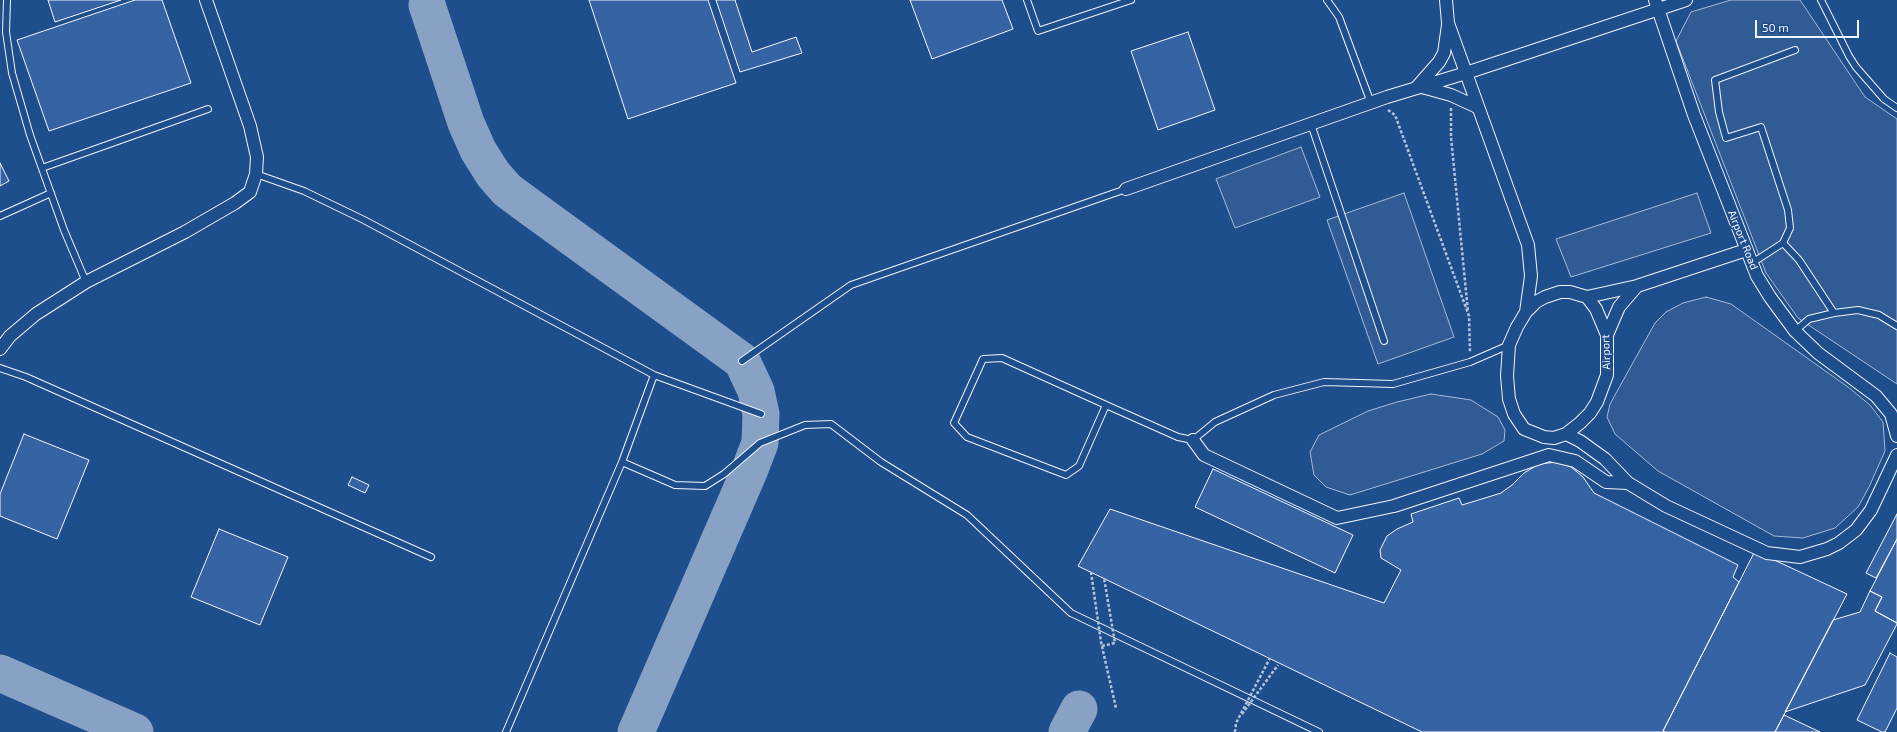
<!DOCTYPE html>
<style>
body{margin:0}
#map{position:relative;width:1897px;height:732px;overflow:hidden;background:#1f4e8c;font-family:"Exo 2",sans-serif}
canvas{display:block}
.scale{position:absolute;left:1755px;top:20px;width:104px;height:18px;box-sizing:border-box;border:2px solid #f2f6ff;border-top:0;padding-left:5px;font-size:12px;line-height:14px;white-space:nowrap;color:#f2f6ff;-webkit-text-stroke:3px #1f4e8c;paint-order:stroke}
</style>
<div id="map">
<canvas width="1897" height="732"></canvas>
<div class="scale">50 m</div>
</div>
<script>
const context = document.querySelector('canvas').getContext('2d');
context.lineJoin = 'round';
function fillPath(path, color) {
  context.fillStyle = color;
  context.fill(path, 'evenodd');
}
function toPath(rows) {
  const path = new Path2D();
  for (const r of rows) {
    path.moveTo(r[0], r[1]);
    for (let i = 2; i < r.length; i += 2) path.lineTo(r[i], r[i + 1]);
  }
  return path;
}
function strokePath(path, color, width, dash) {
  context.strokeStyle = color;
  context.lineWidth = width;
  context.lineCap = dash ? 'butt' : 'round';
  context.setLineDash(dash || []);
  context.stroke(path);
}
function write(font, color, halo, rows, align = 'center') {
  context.font = font + ' "Exo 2",sans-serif';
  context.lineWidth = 3;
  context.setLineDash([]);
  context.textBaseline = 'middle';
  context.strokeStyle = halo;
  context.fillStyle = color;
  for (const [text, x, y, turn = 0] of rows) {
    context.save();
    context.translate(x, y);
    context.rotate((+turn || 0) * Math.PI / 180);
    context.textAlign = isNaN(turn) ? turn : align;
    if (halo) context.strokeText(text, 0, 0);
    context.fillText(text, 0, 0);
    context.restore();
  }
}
const built = toPath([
 [1731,0,1800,0,1865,97,1897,119,1897,384,1798,318,1766,273,1676,41,1691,12,1731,0],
 [1301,147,1320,197,1235,228,1216,179,1301,147],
 [1404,193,1454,337,1378,364,1327,220,1404,193],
 [1697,193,1711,233,1571,277,1556,239,1697,193],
 [1706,297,1731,304,1848,387,1870,405,1883,422,1885,451,1869,487,1858,507,1835,528,1803,538,1774,536,1658,471,1615,434,1607,417,1610,404,1655,323,1666,312,1683,303,1706,297],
 [1431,394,1471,400,1498,417,1505,430,1504,441,1482,454,1350,495,1326,487,1314,475,1310,452,1319,435,1368,411,1397,402,1431,394]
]);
fillPath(built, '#305b95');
strokePath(built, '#a8bbd7', 1);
strokePath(toPath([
 [427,5,466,123,478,150,493,174,507,190,530,207,742,361,756,391,761,414,760,443,748,474,636,732],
 [0,673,135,732],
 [1067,732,1079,709]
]), '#88a2c6', 37);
const building = toPath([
 [48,0,121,0,55,22,48,0],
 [135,0,162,0,191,83,49,131,17,40,135,0],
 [589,0,708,0,736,83,628,119,589,0],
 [716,0,735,0,752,52,796,37,802,53,740,72,716,0],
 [910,0,1002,0,1013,29,932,59,910,0],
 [1188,32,1215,110,1158,130,1131,51,1188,32],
 [0,163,9,181,0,186,0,163],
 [24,434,89,460,57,539,0,516,0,494,24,434],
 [1557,462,1571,467,1583,477,1594,493,1738,565,1733,577,1739,582,1663,731,1665,732,1422,732,1078,566,1110,509,1384,603,1401,570,1381,558,1380,550,1387,536,1397,529,1413,522,1411,514,1459,498,1462,505,1485,498,1501,493,1512,485,1524,473,1539,464,1557,462],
 [1213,469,1353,535,1335,573,1195,507,1213,469],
 [352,477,369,485,365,493,348,485,352,477],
 [1897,514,1897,539,1876,578,1866,573,1897,514],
 [219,529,288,557,260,625,191,597,219,529],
 [1897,539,1897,623,1875,611,1882,597,1870,591,1897,539],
 [1755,551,1847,594,1775,732,1666,732,1663,731,1755,551],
 [1870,591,1882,597,1875,611,1897,623,1897,624,1865,685,1785,712,1833,620,1860,612,1870,591],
 [1890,653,1897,657,1897,708,1885,732,1882,732,1857,720,1890,653],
 [1784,715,1820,732,1775,732,1784,715]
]);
fillPath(building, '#3563a3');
strokePath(building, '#f2f6ff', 1);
const service = toPath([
 [7,0,6,32,12,73,30,135,64,230,86,282],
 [1027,0,1038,31,1131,0],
 [1327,0,1339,17,1371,103],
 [1821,0,1849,56,1856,67,1884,99,1897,108],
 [1311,124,1384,341],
 [42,168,208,109],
 [256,174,304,191,364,220,654,375,761,414],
 [0,216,51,193],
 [1783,243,1799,260,1834,313],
 [1752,263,1783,243,1790,228,1788,210,1761,127,1726,138,1719,112,1715,80,1795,50],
 [1795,331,1809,319,1834,313,1858,310,1879,315,1897,326],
 [742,361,851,285,1126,189],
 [0,368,26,377,431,557],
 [1106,405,1079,466,1066,475,967,437,954,423,983,359,1002,358,1106,405,1178,437,1193,440,1215,422,1274,395,1324,382,1393,384,1470,362,1509,345],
 [622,462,675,485,705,486,724,474,760,443,805,425,831,424,881,462,967,515,1071,613,1319,732],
 [506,732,622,462,654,375]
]);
const minor = toPath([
 [1446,0,1448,23,1528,245,1531,276,1526,312],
 [1655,0,1694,115,1757,276,1770,297,1795,331,1818,353,1876,396,1891,414,1897,436],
 [1422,87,1451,95,1477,107],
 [1416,88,1439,62,1444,53,1448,25],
 [1126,189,1387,97,1466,73,1686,0],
 [1560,292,1570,292,1587,297,1596,309,1607,335,1607,375,1597,402,1590,413,1580,423,1566,434,1554,438,1544,437,1524,429,1514,414,1509,399,1507,376,1509,345,1517,327,1526,312,1536,302,1545,297,1560,292],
 [1587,297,1637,286,1746,250],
 [1607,335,1619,307,1637,286],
 [0,349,10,336,36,314,86,282,185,232,235,203,250,192,256,174,257,157,250,126,206,0],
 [1566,434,1580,441,1605,459,1628,483,1666,506,1767,553,1800,557,1827,549,1839,543,1856,530,1871,510,1897,455],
 [1193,440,1204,455,1337,518,1394,506,1549,455,1575,461,1606,482,1628,483]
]);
strokePath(service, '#f2f6ff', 8);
strokePath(minor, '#f2f6ff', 14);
strokePath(toPath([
 [1451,108,1451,137,1468,312],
 [1388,110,1395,115,1469,316,1470,352]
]), '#b3c4dc', 2.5, [3, 2]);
strokePath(service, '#1f4e8c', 6);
strokePath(minor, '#1f4e8c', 12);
strokePath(toPath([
 [1091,572,1101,642,1116,708],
 [1102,646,1115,643,1104,578],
 [1242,714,1278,665],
 [1235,732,1236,723,1270,658]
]), '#b3c4dc', 2.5, [3, 2]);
write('11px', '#f2f6ff', '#1f4e8c', [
 ["Airport Road",1743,240,68],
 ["Airport",1606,352,-92]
]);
</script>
